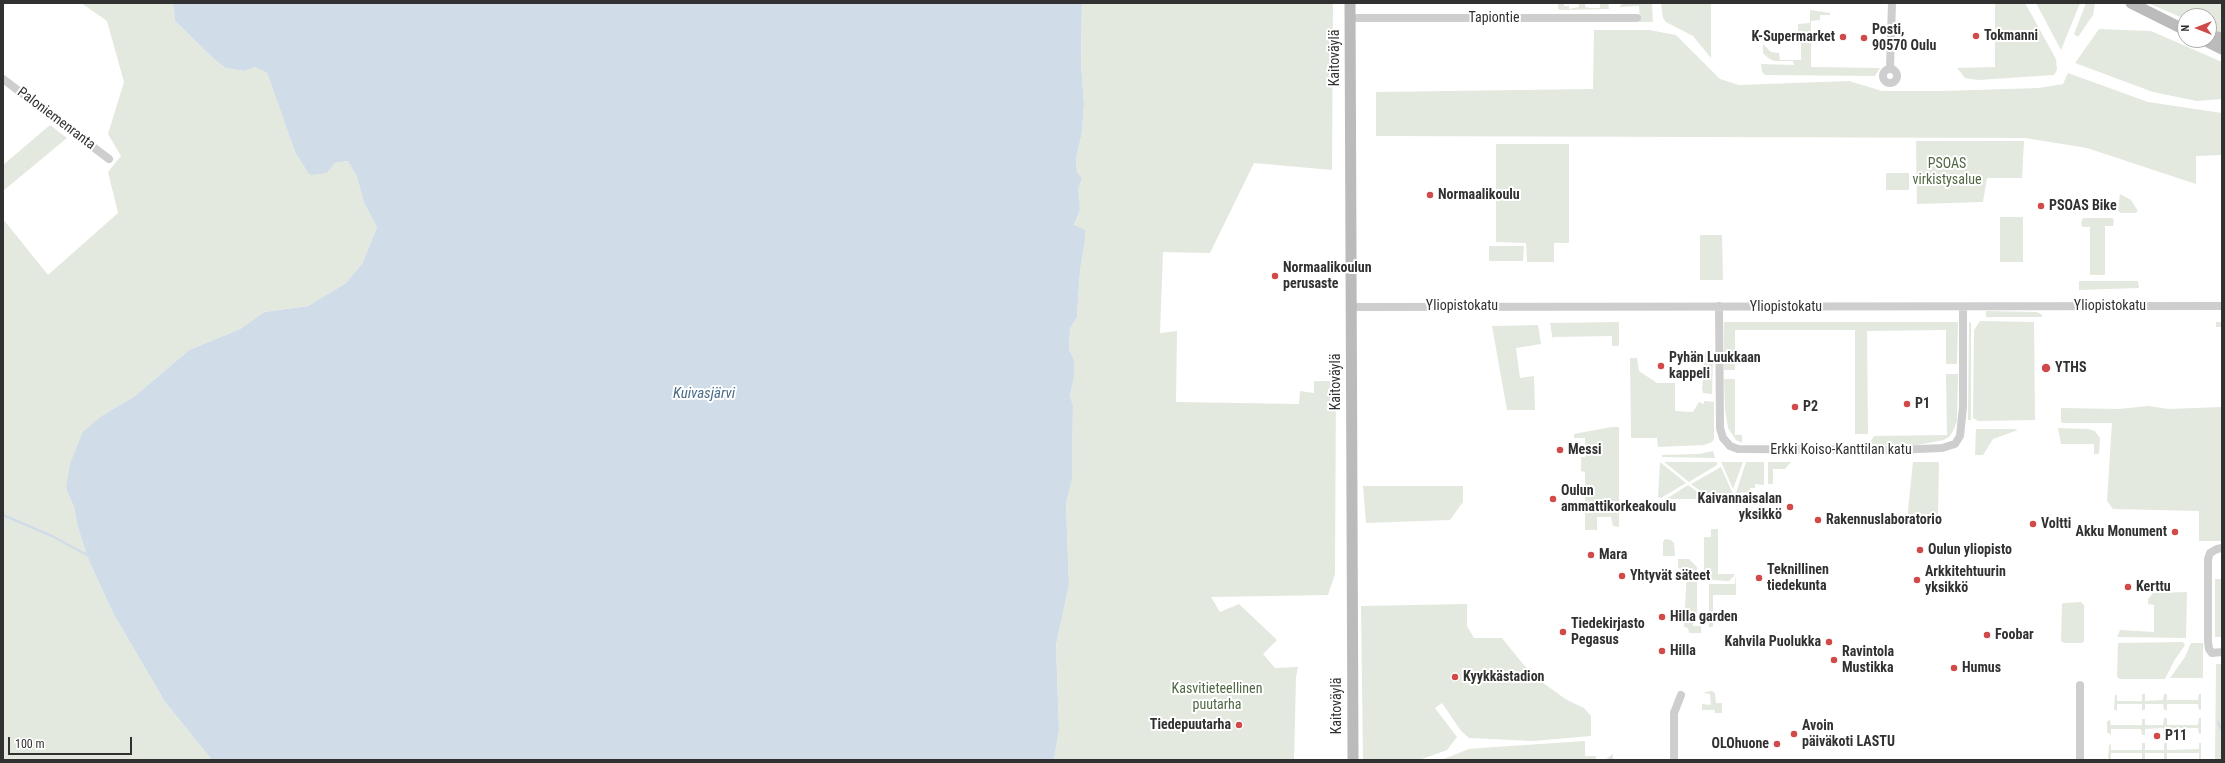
<!DOCTYPE html>
<meta charset="utf-8">
<style>
body{margin:0}
#map{position:relative;width:2225px;height:763px;overflow:hidden;background:#fff;font-family:"Roboto Condensed",sans-serif}
canvas{display:block}
.frame{position:absolute;inset:0;border:4px solid #313131;pointer-events:none}
.north{position:absolute;left:2177px;top:8px;width:40px;height:40px;box-sizing:border-box;background:#fff;border:1px solid #adadad;border-radius:50%;rotate:270deg;font-size:11px;font-weight:700;line-height:16px;text-align:center;color:#313131}
.north::after{content:'';display:block;margin:auto;width:14px;height:18px;background:#d14a4a;clip-path:polygon(50% 0,100% 100%,50% 72%,0 100%)}
.scale{position:absolute;left:8px;top:737px;width:124px;height:18px;box-sizing:border-box;border:2px solid #313131;border-top:0;padding-left:5px;font-size:12px;line-height:14px;white-space:nowrap;color:#313131;-webkit-text-stroke:3px #fff;paint-order:stroke}
</style>
<div id="map">
<canvas width="2225" height="763"></canvas>
<div class="frame"></div>
<div class="north">N</div>
<div class="scale">100 m</div>
</div>
<script>
const context = document.querySelector('canvas').getContext('2d');
context.lineJoin = 'round';
function fillPath(path, color) {
  context.fillStyle = color;
  context.fill(path, 'evenodd');
}
function toPath(rows) {
  const path = new Path2D();
  for (const r of rows) {
    if (r.length === 3) {
      path.moveTo(r[0] + r[2], r[1]);
      path.arc(r[0], r[1], r[2], 0, 2 * Math.PI);
      continue;
    }
    path.moveTo(r[0], r[1]);
    for (let i = 2; i < r.length; i += 2) path.lineTo(r[i], r[i + 1]);
  }
  return path;
}
function strokePath(path, color, width, dash) {
  context.strokeStyle = color;
  context.lineWidth = width;
  context.lineCap = dash ? 'butt' : 'round';
  context.setLineDash(dash || []);
  context.stroke(path);
}
function write(font, color, halo, rows, align = 'center') {
  context.font = font + ' "Roboto Condensed",sans-serif';
  context.lineWidth = 4;
  context.setLineDash([]);
  context.textBaseline = 'middle';
  context.strokeStyle = halo;
  context.fillStyle = color;
  for (const [text, x, y, turn = 0] of rows) {
    context.save();
    context.translate(x, y);
    context.rotate((+turn || 0) * Math.PI / 180);
    context.textAlign = isNaN(turn) ? turn : align;
    if (halo) context.strokeText(text, 0, 0);
    context.fillText(text, 0, 0);
    context.restore();
  }
}
fillPath(toPath([
 [81,3,173,3,175,21,216,61,226,68,244,71,255,67,267,73,295,152,327,173,335,163,348,161,357,177,364,203,377,227,362,264,346,283,308,306,264,312,240,329,189,350,135,396,103,415,66,489,74,507,78,528,89,561,113,613,165,702,212,760,3,760,3,219,48,275,118,213,108,172,121,156,108,134,124,82,107,21],
 [1082,3,1333,3,1332,170,1254,163,1210,253,1163,252,1160,333,1177,331,1176,402,1299,404,1300,391,1314,393,1314,381,1336,381,1335,574,1328,595,1211,597,1220,612,1239,604,1277,640,1263,654,1275,668,1298,667,1296,677,1294,760,1054,760,1059,730,1056,645,1069,585,1066,503,1072,480,1073,405,1070,396,1074,377,1074,360,1069,349,1070,329,1077,317,1080,271,1085,241,1074,226,1080,211,1077,189,1082,178,1077,172,1076,159,1082,133,1084,103,1081,63],
 [1558,3,1564,3,1564,6,1569,6,1569,9,1579,7,1579,4,1585,4,1585,7,1590,8,1600,8,1600,3,1608,3,1609,9,1561,10,1558,9],
 [1623,3,1652,3,1653,22,1640,22,1639,6,1619,7],
 [1661,3,1711,3,1711,58,1693,36,1666,22,1663,18],
 [1995,3,2025,3,2056,59,2057,70,2054,75,1978,80,1965,78,1957,68,1995,67],
 [2036,3,2080,3,2061,50],
 [2086,3,2095,3,2093,15,2078,37,2074,34],
 [2148,3,2222,3,2222,34,2209,29,2209,16,2185,16,2185,19],
 [1810,10,1830,13,1830,15,1820,15,1820,20,1811,21,1811,67,1880,68,1875,76,1765,75,1762,72,1761,64,1794,65,1793,61,1774,61,1768,58,1763,53,1763,44,1771,52,1779,53,1780,60,1801,60,1801,42,1798,42,1798,24,1810,23],
 [2099,29,2151,31,2222,62,2222,99,2197,101,2153,92,2075,63],
 [1594,30,1649,30,1676,35,1720,79,1739,85,1849,81,1882,91,1942,91,2039,88,2063,84,2068,73,2148,102,2222,113,2222,155,2196,156,2196,184,2087,148,2025,138,1376,136,1376,92,1593,89],
 [50,125,67,138,3,191,3,165],
 [1916,141,2024,141,2022,178,1987,178,1983,202,1917,204],
 [1496,144,1569,144,1569,243,1554,243,1554,262,1527,262,1526,243,1496,242],
 [1886,173,1909,173,1909,190,1886,190],
 [2120,194,2131,200,2138,211,2135,213,2121,213,2118,211],
 [2000,217,2023,217,2023,262,2000,262],
 [2083,218,2112,218,2114,220,2113,226,2105,226,2105,275,2090,275,2090,227,2082,227,2081,223],
 [1700,235,1722,235,1723,280,1700,280],
 [1489,246,1524,246,1523,261,1489,261],
 [2079,281,2138,281,2139,288,2079,290],
 [1986,311,2037,312,2042,315,2042,317,1986,317],
 [1980,321,2034,322,2035,420,1978,421,1973,418,1974,330],
 [1619,322,1619,346,1612,346,1612,336,1553,337,1553,341,1550,323],
 [1724,322,1958,322,1957,364,1946,364,1946,330,1867,331,1868,434,1855,434,1855,330,1735,330,1735,370,1724,370],
 [1969,322,1971,323,1971,420,1968,420],
 [2216,322,2222,322,2222,541,2199,541,2199,511,2113,509,2107,501,2112,423,2063,423,2061,422,2061,408,2119,409,2148,406,2169,409,2221,407,2221,327,2216,327],
 [1538,325,1541,344,1516,348,1520,378,1534,376,1535,410,1507,410,1492,326],
 [1705,352,1713,353,1712,394,1703,393,1702,389],
 [1630,358,1637,358,1639,371,1657,383,1675,383,1675,411,1693,412,1699,402,1704,404,1704,401,1714,402,1714,439,1712,442,1704,445,1658,447,1657,438,1631,438],
 [1946,374,1958,374,1957,421,1954,429,1950,436,1944,440,1917,445,1868,445,1874,436,1947,435],
 [1724,379,1735,379,1735,435,1742,435,1742,443,1736,440,1728,428,1725,409],
 [1611,427,1619,427,1619,527,1613,526,1611,517,1597,517,1597,530,1585,530,1585,472,1581,471,1581,457,1585,457,1585,438,1574,438,1574,434],
 [2058,428,2088,429,2095,431,2100,438,2099,454,2094,454,2094,444,2061,444],
 [1976,429,2014,429,2018,430,1993,439,1983,455,1975,455],
 [1713,451,1715,458,1662,457,1662,455,1699,454],
 [1660,462,1686,483,1661,498,1658,497],
 [1664,462,1717,462,1717,465,1689,482],
 [1721,462,1743,462,1733,489,1723,466],
 [1746,462,1764,462,1764,485,1755,484,1755,488,1750,488,1750,492,1736,493],
 [1768,462,1791,462,1785,469,1773,469,1773,484,1768,484],
 [1913,462,1939,462,1938,513,1933,520,1907,520],
 [1721,467,1732,492,1732,496,1707,496,1691,484],
 [1688,485,1707,499,1666,499],
 [1363,486,1463,486,1463,502,1450,520,1366,523],
 [1711,529,1718,529,1718,574,1734,574,1734,576,1729,581,1710,580,1704,576,1704,537,1711,537],
 [1665,539,1671,540,1674,543,1675,556,1663,556,1663,542],
 [1678,559,1689,559,1697,567,1697,614,1693,615,1693,626,1701,626,1701,633,1689,633,1688,628,1684,627,1687,570,1678,568],
 [1736,574,1736,595,1713,595,1713,627,1709,627,1709,584,1735,584],
 [2215,579,2222,579,2222,637,2215,637],
 [2187,592,2186,638,2117,637,2120,630,2154,632,2154,605,2148,604,2148,599,2153,593],
 [2064,603,2081,602,2084,605,2084,641,2082,643,2064,643,2061,641,2062,604],
 [1467,604,1467,626,1474,638,1502,638,1523,664,1543,683,1567,700,1584,708,1591,716,1591,736,1533,741,1469,738,1461,731,1442,703,1435,708,1457,737,1447,750,1419,760,1363,760,1361,606],
 [2183,642,2185,645,2174,661,2165,679,2120,679,2117,677,2118,643],
 [2191,643,2203,643,2203,678,2170,678,2185,657],
 [2216,664,2222,664,2222,760,2215,760],
 [1712,691,1715,693,1716,703,1722,703,1722,713,1715,713,1715,710,1702,710,1702,704,1711,705,1710,694,1704,693,1705,692],
 [2142,694,2145,694,2145,701,2163,700,2164,694,2167,694,2167,700,2198,700,2199,694,2201,694,2201,710,2199,710,2198,704,2167,704,2167,710,2164,710,2163,704,2145,704,2145,710,2142,710,2142,704,2117,704,2117,711,2114,709,2115,695,2117,695,2117,701,2142,701],
 [2164,718,2167,718,2167,725,2198,725,2199,718,2201,718,2201,734,2199,734,2198,728,2167,728,2167,734,2164,734,2163,728,2145,729,2145,735,2142,735,2141,729,2111,729,2111,735,2107,732,2107,722,2110,719,2111,725,2142,725,2142,719,2145,719,2145,725,2163,725],
 [1585,741,1585,756,1596,756,1596,759,1606,759,1613,754,1613,760,1441,760,1469,749,1481,748],
 [2142,743,2145,743,2145,750,2164,750,2164,743,2167,743,2167,750,2199,749,2199,743,2201,743,2201,759,2199,759,2199,753,2167,753,2167,759,2164,759,2164,753,2145,753,2145,760,2142,760,2142,753,2111,753,2111,760,2108,758,2109,745,2111,744,2111,750,2142,750]
]), '#e3e9de');
fillPath(toPath([
 [173,3,1082,3,1081,63,1084,103,1082,133,1076,159,1077,172,1082,178,1078,189,1080,211,1074,225,1085,230,1085,241,1080,271,1077,317,1070,329,1069,349,1074,360,1074,377,1070,396,1073,405,1072,480,1066,503,1069,585,1056,645,1059,730,1054,760,212,760,165,702,113,613,89,561,78,528,74,507,66,489,70,464,83,432,103,415,135,396,189,350,240,329,264,312,308,306,346,283,362,264,377,227,364,203,357,177,348,161,335,163,327,173,310,175,295,152,267,73,255,67,244,71,226,68,216,61,175,21]
]), '#d0dde9');
strokePath(toPath([
 [3,515,52,536,89,556],
 [2222,677,2222,678],
 [2218,722,2222,731]
]), '#d0dde9', 2.5);
strokePath(toPath([
 [1350,18,1637,18],
 [1890,76,7],
 [1890,69,1892,3],
 [3,79,109,159],
 [1719,306,1720,428,1723,438,1730,446,1738,449,1895,450,1942,448,1955,444,1960,436,1963,407,1963,307],
 [1350,307,2222,306],
 [2222,548,2217,549,2210,553,2208,559,2208,642,2209,649,2212,653,2222,652],
 [2080,685,2080,760],
 [1674,760,1674,713,1681,695]
]), '#cecece', 8);
strokePath(toPath([
 [1350,3,1353,760],
 [2131,3,2185,30],
 [2209,35,2222,38],
 [2204,40,2222,49]
]), '#bbb', 11);
for (const [x, y, r, color] of [
 [1976,36,4,"#d14a4a"],
 [1843,37,4,"#d14a4a"],
 [1864,38,4,"#d14a4a"],
 [1430,195,4,"#d14a4a"],
 [2041,206,4,"#d14a4a"],
 [1275,276,4,"#d14a4a"],
 [1661,366,4,"#d14a4a"],
 [2046,368,5,"#d14a4a"],
 [1907,404,4,"#d14a4a"],
 [1795,407,4,"#d14a4a"],
 [1560,450,4,"#d14a4a"],
 [1553,499,4,"#d14a4a"],
 [1790,507,4,"#d14a4a"],
 [1818,520,4,"#d14a4a"],
 [2033,524,4,"#d14a4a"],
 [2175,532,4,"#d14a4a"],
 [1920,550,4,"#d14a4a"],
 [1591,555,4,"#d14a4a"],
 [1622,576,4,"#d14a4a"],
 [1759,578,4,"#d14a4a"],
 [1917,580,4,"#d14a4a"],
 [2128,587,4,"#d14a4a"],
 [1662,617,4,"#d14a4a"],
 [1563,632,4,"#d14a4a"],
 [1987,635,4,"#d14a4a"],
 [1829,642,4,"#d14a4a"],
 [1662,651,4,"#d14a4a"],
 [1834,660,4,"#d14a4a"],
 [1954,668,4,"#d14a4a"],
 [1455,677,4,"#d14a4a"],
 [1239,725,4,"#d14a4a"],
 [1794,734,4,"#d14a4a"],
 [2157,736,4,"#d14a4a"],
 [1777,744,4,"#d14a4a"]
]) {
  const dot = new Path2D();
  dot.arc(x, y, r, 0, 2 * Math.PI);
  context.fillStyle = color;
  context.fill(dot);
  strokePath(dot, '#fff', 1.5);
}
write('14px', '#313131', '#fff', [
 ["Tapiontie",1494,18],
 ["Kaitoväylä",1335,58,-90],
 ["Paloniemenranta",56,119,37],
 ["Yliopistokatu",1462,306],
 ["Yliopistokatu",2110,306],
 ["Yliopistokatu",1786,307],
 ["Kaitoväylä",1336,382,-90],
 ["Erkki Koiso-Kanttilan katu",1841,450],
 ["Kaitoväylä",1337,706,-90]
]);
write('bold 14px', '#313131', '#fff', [
 ["Posti,",1872,30],
 ["90570 Oulu",1872,46],
 ["Tokmanni",1984,36],
 ["K-Supermarket",1835,37,"right"],
 ["Normaalikoulu",1438,195],
 ["PSOAS Bike",2049,206],
 ["Normaalikoulun",1283,268],
 ["perusaste",1283,284],
 ["Pyhän Luukkaan",1669,358],
 ["kappeli",1669,374],
 ["YTHS",2055,368],
 ["P1",1915,404],
 ["P2",1803,407],
 ["Messi",1568,450],
 ["Oulun",1561,491],
 ["ammattikorkeakoulu",1561,507],
 ["Kaivannaisalan",1782,499,"right"],
 ["yksikkö",1782,515,"right"],
 ["Rakennuslaboratorio",1826,520],
 ["Voltti",2041,524],
 ["Akku Monument",2167,532,"right"],
 ["Oulun yliopisto",1928,550],
 ["Mara",1599,555],
 ["Teknillinen",1767,570],
 ["tiedekunta",1767,586],
 ["Arkkitehtuurin",1925,572],
 ["yksikkö",1925,588],
 ["Yhtyvät säteet",1630,576],
 ["Kerttu",2136,587],
 ["Hilla garden",1670,617],
 ["Tiedekirjasto",1571,624],
 ["Pegasus",1571,640],
 ["Foobar",1995,635],
 ["Kahvila Puolukka",1821,642,"right"],
 ["Hilla",1670,651],
 ["Ravintola",1842,652],
 ["Mustikka",1842,668],
 ["Humus",1962,668],
 ["Kyykkästadion",1463,677],
 ["Tiedepuutarha",1231,725,"right"],
 ["Avoin",1802,726],
 ["päiväkoti LASTU",1802,742],
 ["P11",2165,736],
 ["OLOhuone",1769,744,"right"]
], 'left');
write('14px', '#516843', '#fff', [
 ["PSOAS",1947,164],
 ["virkistysalue",1947,180],
 ["Kasvitieteellinen",1217,689],
 ["puutarha",1217,705]
]);
write('italic 15px', '#486b8a', '#fff', [
 ["Kuivasjärvi",704,394]
]);
</script>
